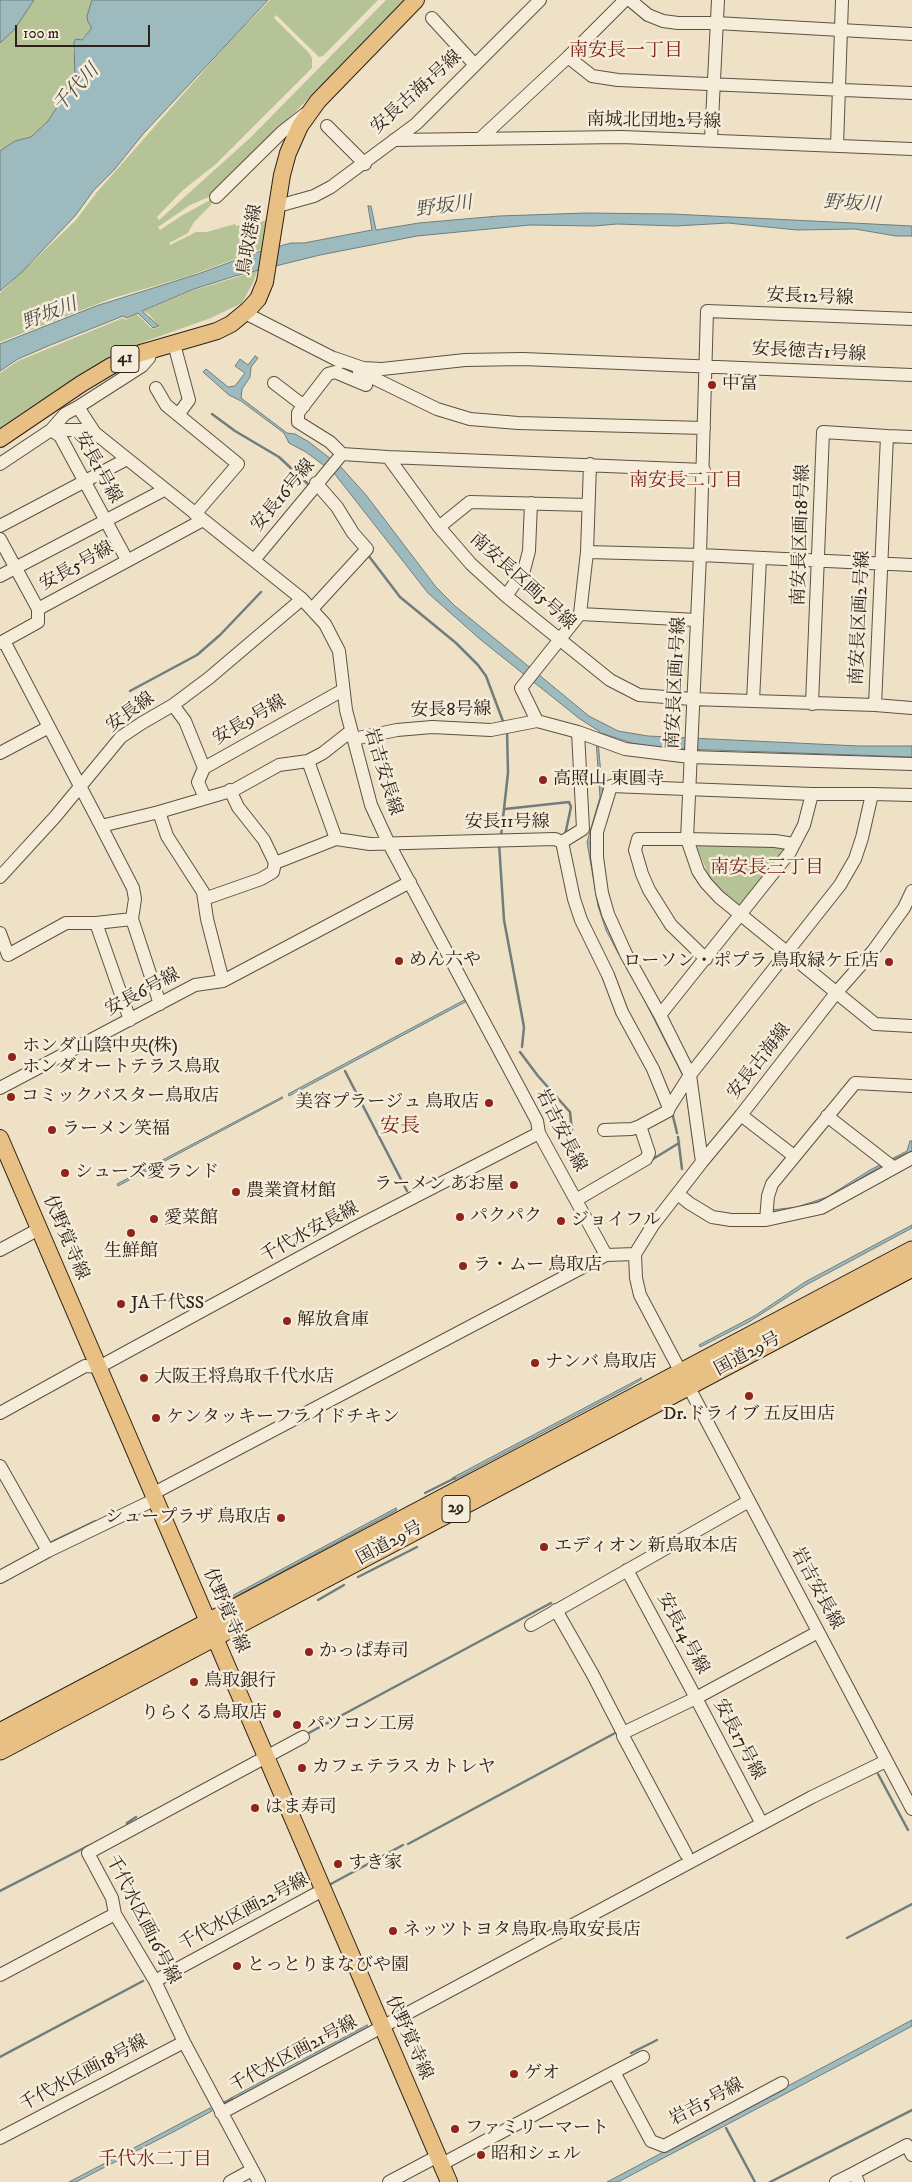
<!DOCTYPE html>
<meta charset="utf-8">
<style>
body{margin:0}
#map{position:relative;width:912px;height:2182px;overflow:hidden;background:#efe1c6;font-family:"IM FELL DW Pica",serif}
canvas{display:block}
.scale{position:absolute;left:15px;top:25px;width:135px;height:22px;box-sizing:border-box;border:2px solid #2d2119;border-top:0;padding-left:6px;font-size:15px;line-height:18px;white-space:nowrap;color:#2d2119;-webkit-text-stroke:4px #f5ecda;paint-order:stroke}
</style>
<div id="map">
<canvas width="912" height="2182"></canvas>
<div class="scale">100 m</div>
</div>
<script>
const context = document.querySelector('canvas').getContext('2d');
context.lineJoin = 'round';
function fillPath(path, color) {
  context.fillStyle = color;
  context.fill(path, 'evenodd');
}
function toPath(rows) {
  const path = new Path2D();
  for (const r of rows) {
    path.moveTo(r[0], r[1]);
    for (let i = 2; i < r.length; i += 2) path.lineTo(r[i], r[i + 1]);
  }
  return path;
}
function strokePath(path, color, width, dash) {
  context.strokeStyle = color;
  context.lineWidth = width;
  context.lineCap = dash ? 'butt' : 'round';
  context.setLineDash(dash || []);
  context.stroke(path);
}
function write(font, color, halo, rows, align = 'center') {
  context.font = font + ' "IM FELL DW Pica","Noto Serif JP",serif';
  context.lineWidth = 5;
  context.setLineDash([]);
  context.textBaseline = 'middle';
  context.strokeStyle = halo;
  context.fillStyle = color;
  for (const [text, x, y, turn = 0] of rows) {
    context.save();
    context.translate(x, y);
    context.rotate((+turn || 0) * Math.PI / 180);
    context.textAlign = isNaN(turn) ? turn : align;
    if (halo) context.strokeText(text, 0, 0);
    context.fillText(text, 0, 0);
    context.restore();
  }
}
fillPath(toPath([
 [34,0,92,0,91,29,73,49,75,61,75,80,48,121,31,137,15,141,0,151,0,43,14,30],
 [270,0,378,0,323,56,319,57,276,15,274,18,309,53,312,58,312,68,216,164,183,190,157,217,159,220,250,138,386,0,407,0,211,196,190,205,158,227,160,230,181,216,212,199,211,205,194,222,188,233,169,243,170,245,196,232,207,232,235,224,236,226,268,220,262,249,189,276,110,299,0,342,0,293,76,220,97,192,229,42],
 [257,271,253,283,242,303,211,318,146,341,124,353,0,434,0,373,18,361,123,318,126,320,137,314,152,329,160,327,149,314,143,311,194,290],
 [700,843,786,846,788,849,744,905,737,905,719,890,710,878,697,848]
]), '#b6c397');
const water = toPath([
 [0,0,34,0,14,30,0,43,0,0],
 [92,0,268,0,144,133,114,170,94,190,75,216,22,272,0,291,0,151,15,141,31,137,48,121,75,80,74,42,76,39,82,40,91,29,91,26,88,22,87,16,92,0],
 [368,206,371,206,376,230,419,223,499,216,586,213,672,214,912,226,912,236,896,236,855,229,797,230,728,223,676,226,617,224,594,226,530,225,417,236,320,255,235,276,194,289,142,311,159,326,153,328,138,313,127,318,123,316,48,346,18,359,0,371,0,344,96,306,198,274,258,252,291,243,304,243,372,230,368,206],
 [255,356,258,358,251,367,250,377,242,389,241,398,287,433,295,434,309,442,340,466,366,495,436,587,455,606,589,716,618,731,648,736,859,746,912,746,912,757,656,748,635,744,601,733,599,736,599,731,580,719,481,640,428,593,334,473,306,452,289,443,284,433,241,401,229,395,203,372,206,369,228,387,235,386,245,373,235,366,240,359,248,365,255,356],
 [596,740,598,741,603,797,590,842,595,878,686,1077,695,1157,684,1078,628,968,618,953,606,930,598,906,587,842,600,797,596,740],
 [468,998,469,1000,289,1096,288,1094,468,998],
 [282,1097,283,1098,118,1186,117,1184,282,1097],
 [910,1141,912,1141,912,1151,891,1160,827,1199,796,1209,771,1212,771,1210,797,1207,827,1197,870,1170,907,1151,910,1141],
 [912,1225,912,1228,806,1285,749,1322,700,1347,699,1345,756,1315,805,1282,912,1225],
 [641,1378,642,1379,627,1388,454,1480,452,1478,641,1378],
 [396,1508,397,1510,231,1599,230,1597,396,1508],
 [912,2020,912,2026,855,2057,618,2182,607,2182,912,2020],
 [367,2025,369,2028,230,2102,229,2099,367,2025],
 [210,2108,212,2111,177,2130,76,2182,69,2182,210,2108]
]);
fillPath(water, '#9dbbbe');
strokePath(water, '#707d7c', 1);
strokePath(toPath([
 [212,414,235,431,279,457,309,485],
 [368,555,400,597,456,643,478,665,486,676,504,724],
 [130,691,197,655,220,635,261,592],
 [505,809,569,802,571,807,565,835],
 [501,836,508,773,507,730],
 [499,843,504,920,524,1027,522,1047],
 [520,1052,538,1076,570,1112,572,1131],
 [345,1071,407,1191],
 [672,1112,677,1133],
 [678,1137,682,1169],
 [653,1159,679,1143],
 [425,1493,455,1478],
 [52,1542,96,1521],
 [358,1577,417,1547],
 [318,1600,344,1585],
 [305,1735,551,1603],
 [878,1774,908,1830],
 [127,1823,136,1817],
 [408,1844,617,1732],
 [329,1885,403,1845],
 [0,1891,88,1846],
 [847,1938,912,1904],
 [631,2053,657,2040],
 [0,2057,143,1981],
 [221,2104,232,2099],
 [726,2128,755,2182],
 [770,2182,912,2110]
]), '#707d7c', 2.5);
const minor = toPath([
 [630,0,648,15,663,21,678,23,716,23,912,34],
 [432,18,475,65],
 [568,57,592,76,618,80,912,93],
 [327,126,365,164],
 [481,138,568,57,625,0],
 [394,140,622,137,912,149],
 [711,140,718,0],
 [837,146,842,0],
 [216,197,282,132,305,114],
 [278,206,314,196,331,187,416,124,540,0],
 [245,313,341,362],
 [174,344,189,400,178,415],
 [334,358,363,368,382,369,465,360,523,359,912,375],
 [359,371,437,409,470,419,518,423,704,428],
 [274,383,304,406],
 [366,385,335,372,328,374,298,413,298,422,330,442,342,454,388,457],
 [156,388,166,405,238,464,195,514],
 [78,407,142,366,149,358,151,350],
 [95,433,78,407,65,414,51,430,60,436,127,560],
 [0,464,51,430,83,430,95,433,302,599,325,624,339,651,346,710,371,805,389,844,537,1121,539,1133,606,1255,635,1254],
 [704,470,388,457,439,527,471,564,506,596,610,680,639,695,692,699,875,705,887,436,912,437],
 [0,526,127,459],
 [439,527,470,502,588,505],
 [0,539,38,609,203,520],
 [587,552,700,555,707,311,912,319],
 [254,560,342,454],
 [912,565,700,555,687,839,698,871,706,883,719,897,875,1024,912,1026],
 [0,576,164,490],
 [506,596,524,570,529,551,531,503],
 [312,609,367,549,353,533,337,507,316,483],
 [580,614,697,620],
 [4,641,49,727],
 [0,643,38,622,38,609],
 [753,701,760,558],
 [812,704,823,432,887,436],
 [173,705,185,721,204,768],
 [875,705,912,708],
 [537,721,521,688,580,614,587,552,590,464],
 [578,732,625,749,690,757,912,764],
 [353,739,397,730,432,727,491,730,537,721,578,732,583,829,562,842],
 [0,753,49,727,101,826,159,812,234,790,279,765,308,761,323,753,351,731],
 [308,761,336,839,370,844,555,839,562,842,574,899,581,920,608,975,622,1012,653,1069,669,1108,668,1111,640,1126,649,1153,646,1159,576,1200],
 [611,786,812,794,872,794,862,838,855,859,840,885,690,1075,660,1015,626,954,608,914,602,893,597,857,597,832,611,786],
 [230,790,238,807,264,840,275,863],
 [872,794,912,795],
 [205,798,198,782,204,768,343,690],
 [101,826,133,888,135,899,132,919,160,1004],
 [0,877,55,817,121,737,142,723,173,705,209,678,302,599],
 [204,899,261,879,273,872,275,863,336,839],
 [96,923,132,919],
 [0,933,8,955,66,923,96,923,130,1020],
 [706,959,671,925,649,890,642,874,635,850,638,839,687,839,775,841,794,844],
 [223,981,410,882],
 [660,1015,790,852,804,825,812,794],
 [690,1075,702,1162],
 [0,1088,195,985,223,981,207,919,203,892,167,836,159,812],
 [669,1108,690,1075],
 [741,1115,794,1156],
 [827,1116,894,1168],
 [604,1130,632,1129,640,1126],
 [678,1194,689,1203,712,1217,731,1220,766,1220,821,1208,912,1158],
 [766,1220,768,1196,772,1184,855,1083,912,1086],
 [0,1250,39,1229],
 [635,1254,636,1278,640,1295,912,1809],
 [635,1254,653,1225,702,1162,741,1115,836,993,873,951,904,908,912,891],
 [0,1413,85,1366,99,1367,356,1227,539,1133],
 [0,1466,48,1551],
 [154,1493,606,1255],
 [627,1570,696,1698,818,1632],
 [0,1577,48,1551,156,1499],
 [556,1610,593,1675,623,1733,623,1736,686,1854],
 [531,1625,749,1501],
 [623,1733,696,1698,762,1824],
 [0,1975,115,1914],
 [155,1981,323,1890],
 [614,2072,643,2057],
 [221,2113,812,1797,886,1761],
 [0,2138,184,2042],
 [442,2164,614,2072,651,2141,664,2146,782,2083],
 [230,2182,252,2170],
 [259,2182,184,2042,155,1981,115,1914,112,1898,88,1853,303,1737],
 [389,2182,438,2156],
 [836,2182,854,2173],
 [858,2182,854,2173,907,2145,912,2155]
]);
const major = toPath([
 [0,439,81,384,111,366,141,353,217,331,231,324,248,310,258,299,265,282,282,175,288,153,300,126,318,101,416,0],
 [0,1138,449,2182]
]);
const highway = toPath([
 [0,1733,912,1251],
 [0,1750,912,1267]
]);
strokePath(minor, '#5e5144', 14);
strokePath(major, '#2d2119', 18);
strokePath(highway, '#2d2119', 21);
strokePath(minor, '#f5ecda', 12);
strokePath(major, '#e8c083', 16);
strokePath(highway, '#e8c083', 19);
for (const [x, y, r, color] of [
 [712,385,5,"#8f2418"],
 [543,780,5,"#8f2418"],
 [399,961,5,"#8f2418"],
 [889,962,5,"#8f2418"],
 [12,1057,5,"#8f2418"],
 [11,1097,5,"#8f2418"],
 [489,1103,5,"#8f2418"],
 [52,1130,5,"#8f2418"],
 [65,1173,5,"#8f2418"],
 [514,1185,5,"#8f2418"],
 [236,1192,5,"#8f2418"],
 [460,1217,5,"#8f2418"],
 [154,1219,5,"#8f2418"],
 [561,1221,5,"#8f2418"],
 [131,1233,5,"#8f2418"],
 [463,1266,5,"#8f2418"],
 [121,1304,5,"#8f2418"],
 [287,1321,5,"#8f2418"],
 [535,1363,5,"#8f2418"],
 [144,1378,5,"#8f2418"],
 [749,1396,5,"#8f2418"],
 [156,1418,5,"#8f2418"],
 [281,1518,5,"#8f2418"],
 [544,1547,5,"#8f2418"],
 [309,1652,5,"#8f2418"],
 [194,1682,5,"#8f2418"],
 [277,1714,5,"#8f2418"],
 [297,1725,5,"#8f2418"],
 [302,1768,5,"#8f2418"],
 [255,1808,5,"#8f2418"],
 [338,1864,5,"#8f2418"],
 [393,1931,5,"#8f2418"],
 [237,1966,5,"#8f2418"],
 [514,2074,5,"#8f2418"],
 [455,2129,5,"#8f2418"],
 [481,2155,5,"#8f2418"]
]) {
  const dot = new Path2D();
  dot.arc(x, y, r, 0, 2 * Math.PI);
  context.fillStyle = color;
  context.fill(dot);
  strokePath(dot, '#f5ecda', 2);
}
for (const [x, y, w] of [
 [125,359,28],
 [456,1509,28]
]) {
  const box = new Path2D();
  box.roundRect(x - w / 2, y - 13.5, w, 27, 4);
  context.fillStyle = '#f5ecda';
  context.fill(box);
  strokePath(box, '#2d2119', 1);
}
write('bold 16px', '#2d2119', null, [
 ["41",125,359],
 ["29",456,1509]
]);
write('18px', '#2d2119', '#f5ecda', [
 ["安長古海1号線",417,93,-42],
 ["南城北団地2号線",654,122,1],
 ["鳥取港線",251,240,-80],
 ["安長12号線",810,298,2],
 ["安長徳吉1号線",809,353,3],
 ["安長1号線",97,468,61],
 ["安長16号線",284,496,-50],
 ["南安長区画18号線",802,535,-88],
 ["安長5号線",77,567,-29],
 ["南安長区画5号線",522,582,42],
 ["南安長区画2号線",861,618,-87],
 ["南安長区画1号線",677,683,-87],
 ["安長8号線",451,711,-1],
 ["安長線",131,713,-36],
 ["安長9号線",250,721,-30],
 ["岩吉安長線",382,772,73],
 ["安長11号線",507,823],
 ["安長6号線",143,993,-28],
 ["安長古海線",760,1062,-52],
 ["岩吉安長線",560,1131,63],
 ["千代水安長線",310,1233,-28],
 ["伏野覚寺線",65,1238,67],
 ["国道29号",748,1355,-28],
 ["国道29号",390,1544,-28],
 ["岩吉安長線",816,1589,62],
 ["伏野覚寺線",225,1611,67],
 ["安長14号線",682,1634,62],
 ["安長17号線",738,1740,62],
 ["千代水区画22号線",244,1913,-28],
 ["千代水区画16号線",142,1920,63],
 ["伏野覚寺線",408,2038,66],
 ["千代水区画21号線",294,2055,-28],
 ["千代水区画18号線",84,2074,-28],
 ["岩吉5号線",707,2103,-28]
]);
write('18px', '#2d2119', '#f5ecda', [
 ["中富",722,385],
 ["高照山 東圓寺",553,780],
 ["めん六や",409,961],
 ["ローソン・ポプラ 鳥取緑ケ丘店",879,962,"right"],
 ["ホンダ山陰中央(株)",22,1047],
 ["ホンダオートテラス鳥取",22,1068],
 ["コミックバスター鳥取店",21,1097],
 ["美容プラージュ 鳥取店",479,1103,"right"],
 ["ラーメン笑福",62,1130],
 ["シューズ愛ランド",75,1173],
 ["ラーメン あお屋",504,1185,"right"],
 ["農業資材館",246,1192],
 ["パクパク",470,1217],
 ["愛菜館",164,1219],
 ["ジョイフル",571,1221],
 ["生鮮館",131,1252,"center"],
 ["ラ・ムー 鳥取店",473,1266],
 ["JA千代SS",131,1304],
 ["解放倉庫",297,1321],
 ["ナンバ 鳥取店",545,1363],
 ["大阪王将鳥取千代水店",154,1378],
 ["Dr.ドライブ 五反田店",749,1415,"center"],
 ["ケンタッキーフライドチキン",166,1418],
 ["シュープラザ 鳥取店",271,1518,"right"],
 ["エディオン 新鳥取本店",554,1547],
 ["かっぱ寿司",319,1652],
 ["鳥取銀行",204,1682],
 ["りらくる鳥取店",267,1714,"right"],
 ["パソコン工房",307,1725],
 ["カフェテラス カトレヤ",312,1768],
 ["はま寿司",265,1808],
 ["すき家",348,1864],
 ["ネッツトヨタ鳥取 鳥取安長店",403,1931],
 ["とっとりまなびや園",247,1966],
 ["ゲオ",524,2074],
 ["ファミリーマート",465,2129],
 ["昭和シェル",491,2155]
], 'left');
write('19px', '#7a1f14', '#f5ecda', [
 ["南安長一丁目",626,52],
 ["南安長二丁目",686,482],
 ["南安長三丁目",767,869],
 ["千代水二丁目",155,2161]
]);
write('italic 19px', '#4f4f4b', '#f5ecda', [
 ["千代川",77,89,-47],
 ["野坂川",852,205,3],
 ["野坂川",444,208,-8],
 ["野坂川",50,315,-21]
]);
write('20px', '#7a1f14', '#f5ecda', [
 ["安長",400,1128]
]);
</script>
